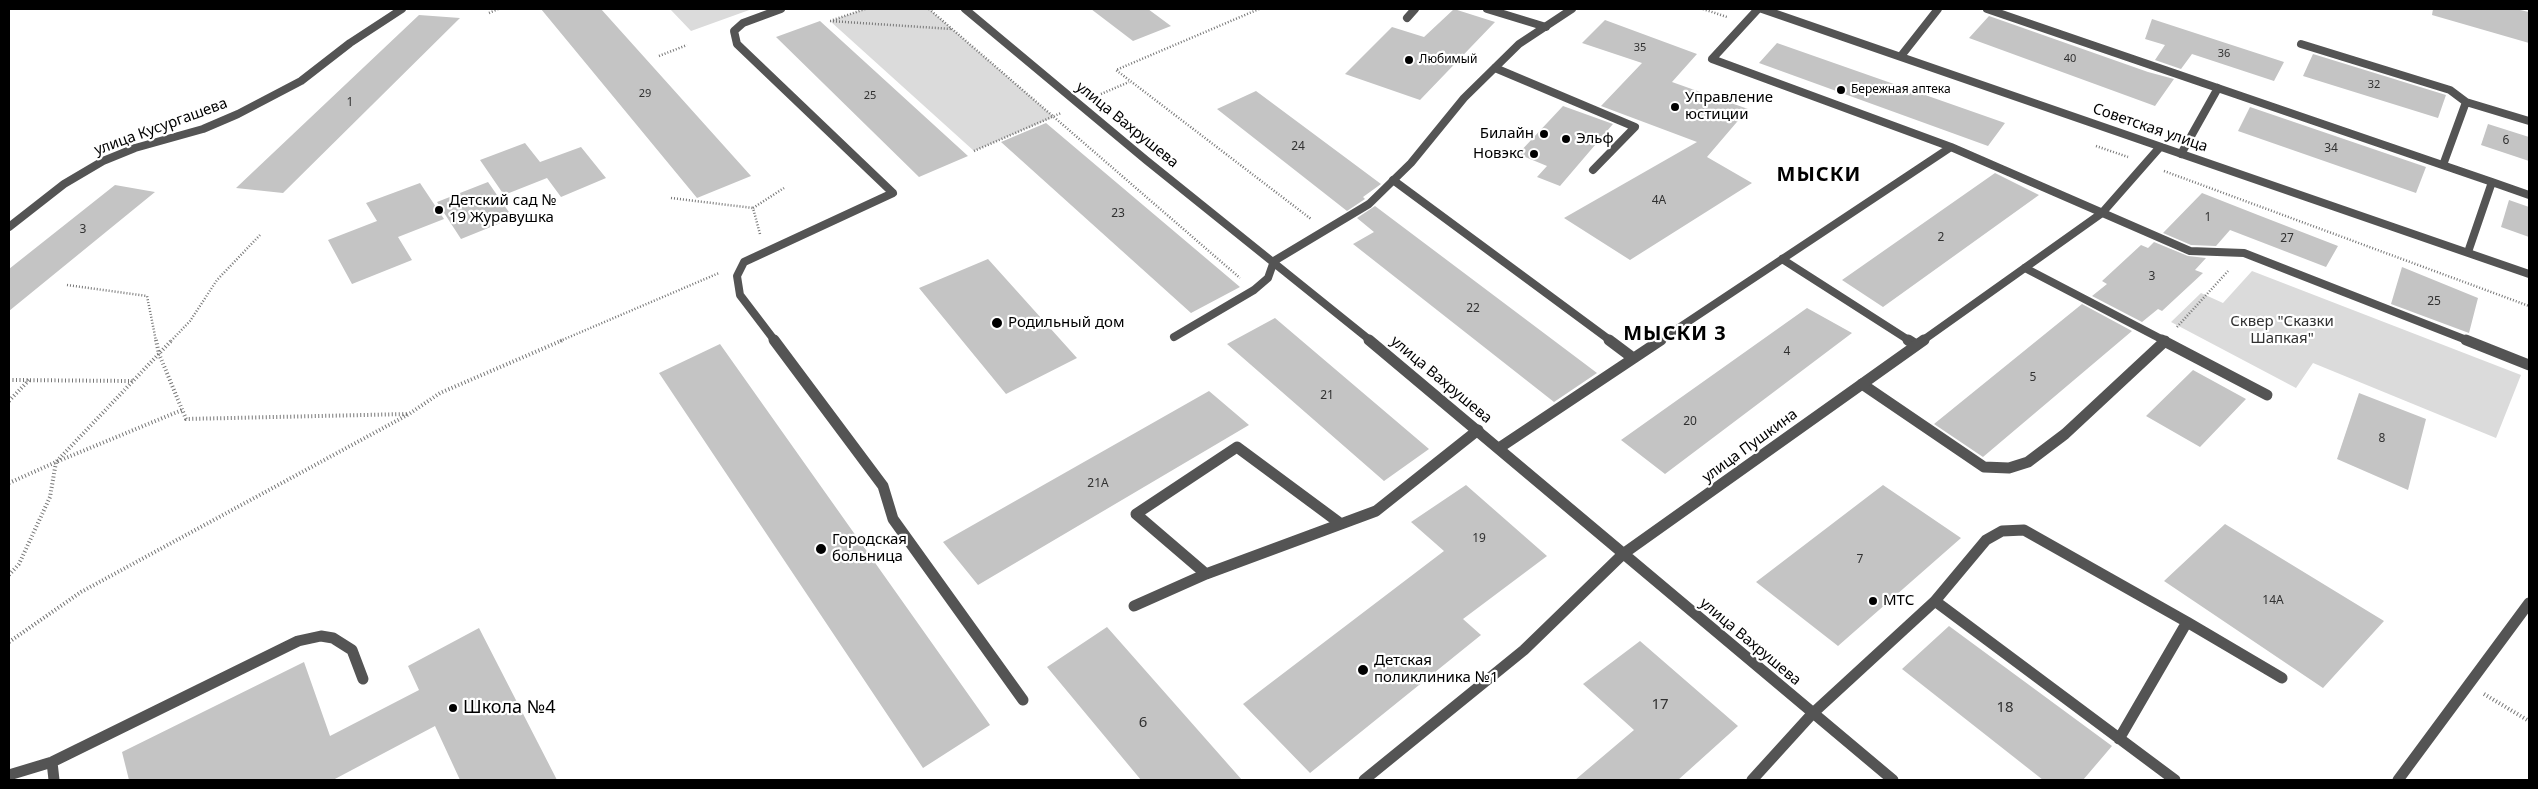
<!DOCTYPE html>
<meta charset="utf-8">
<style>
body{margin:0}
#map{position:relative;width:2538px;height:789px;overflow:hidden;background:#fff;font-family:"Noto Sans",sans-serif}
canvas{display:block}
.frame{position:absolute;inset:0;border:10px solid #000;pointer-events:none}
</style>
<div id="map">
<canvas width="2538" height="789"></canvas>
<div class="frame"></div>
</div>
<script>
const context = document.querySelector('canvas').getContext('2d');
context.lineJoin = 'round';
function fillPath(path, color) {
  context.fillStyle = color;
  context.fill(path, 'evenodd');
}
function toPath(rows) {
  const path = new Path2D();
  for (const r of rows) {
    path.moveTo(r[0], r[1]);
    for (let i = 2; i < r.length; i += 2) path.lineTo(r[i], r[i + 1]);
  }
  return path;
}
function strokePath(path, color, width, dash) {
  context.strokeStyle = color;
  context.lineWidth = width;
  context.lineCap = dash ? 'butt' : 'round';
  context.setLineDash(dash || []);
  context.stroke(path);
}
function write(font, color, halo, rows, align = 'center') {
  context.font = font + ' "Noto Sans",sans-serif';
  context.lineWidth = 4.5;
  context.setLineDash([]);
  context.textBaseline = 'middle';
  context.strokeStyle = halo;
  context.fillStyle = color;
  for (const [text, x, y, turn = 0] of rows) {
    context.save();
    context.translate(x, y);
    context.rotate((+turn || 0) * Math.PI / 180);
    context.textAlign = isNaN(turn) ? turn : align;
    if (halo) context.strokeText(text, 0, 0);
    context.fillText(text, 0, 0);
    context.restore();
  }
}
fillPath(toPath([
 [670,9,752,9,691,31],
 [865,9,929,9,1054,117,974,151,830,21],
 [2252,271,2521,375,2496,438,2313,363,2296,388,2171,322,2201,293,2223,303]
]), '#dbdbdb');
fillPath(toPath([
 [541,9,601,9,751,176,697,198],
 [1091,9,1148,9,1171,26,1133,41],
 [1454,9,1495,22,1420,100,1345,74,1392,27,1424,37],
 [2433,9,2516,9,2529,12,2529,43,2432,15],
 [419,15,460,18,283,193,236,188],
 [1989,16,2148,72,2174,79,2155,106,1969,38],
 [2152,19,2284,62,2274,81,2192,54,2181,69,2155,60,2165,45,2145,39],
 [1605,20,1697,54,1672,82,1748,109,1707,157,1752,183,1630,260,1564,218,1697,142,1601,106,1642,63,1582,43],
 [820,21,968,156,919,177,776,37],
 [1777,43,2005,123,1988,146,1759,63],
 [2313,54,2446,95,2438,118,2303,76],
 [1256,91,1381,184,1363,197,1365,199,1347,211,1217,109],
 [1563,106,1613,124,1560,186,1537,177,1547,166,1518,154],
 [2250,107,2426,167,2416,193,2238,131],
 [1046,123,1240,287,1191,313,1001,142],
 [2488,124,2529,137,2529,161,2481,145],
 [525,143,540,162,581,147,606,178,561,197,547,178,504,195,480,160],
 [1995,173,2039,195,1883,307,1842,280],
 [488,182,513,218,461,239,437,202],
 [420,183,444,219,398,237,412,260,352,284,328,240,377,221,366,203],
 [115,185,155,192,9,311,9,269],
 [2202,193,2258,215,2338,246,2326,267,2230,230,2216,246,2191,245,2163,233],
 [2509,200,2529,207,2529,237,2501,227],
 [1375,206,1597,373,1554,402,1353,244,1374,232,1357,218],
 [2154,242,2188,256,2206,258,2195,270,2203,273,2162,311,2158,309,2142,322,2092,296,2107,284,2102,281,2141,245,2148,248],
 [988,259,1077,358,1006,394,919,288],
 [2402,267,2478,298,2469,333,2391,304],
 [2082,304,2132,331,1983,457,1934,424],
 [1807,308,1852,333,1665,474,1621,440],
 [1275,318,1429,449,1384,481,1227,344],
 [720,344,990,725,923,768,659,373],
 [2193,370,2246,399,2200,447,2146,416],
 [1209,391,1249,425,978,585,943,542],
 [2359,393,2426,419,2408,490,2337,459],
 [1466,485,1547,556,1463,619,1481,635,1310,773,1243,704,1444,551,1411,522],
 [1883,485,1961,538,1838,646,1756,582],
 [2225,524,2384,621,2323,688,2164,581],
 [1949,626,2112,746,2083,780,2043,780,1902,669],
 [1107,627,1242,780,1141,780,1047,667],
 [479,628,557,780,460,780,435,726,333,780,129,780,122,752,304,662,330,736,419,690,408,666],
 [1640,641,1738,726,1678,780,1575,780,1634,730,1583,684]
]), '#c4c4c4');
strokePath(toPath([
 [929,9,1240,278],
 [1259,9,1116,70,1311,219],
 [1703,9,1727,17],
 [489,13,498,9],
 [833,20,865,9],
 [830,21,952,29],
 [659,56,687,45],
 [1101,94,1129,82],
 [2096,146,2128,157],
 [974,151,1061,113],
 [2164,171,2529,306],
 [671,198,753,208],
 [760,234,753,208,784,188],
 [67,285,147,296,156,341],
 [2177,327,2228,271],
 [171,341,190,321,217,280,260,235],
 [560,341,719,273]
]), '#767676', 2.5, [1, 2]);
strokePath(toPath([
 [156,340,159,354,186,419,408,414],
 [9,380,133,381],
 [9,401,29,380],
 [9,483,56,462,172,340],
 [9,575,19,564,50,497,56,462,182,410],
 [9,642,81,592,409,414,440,393,563,340],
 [2484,694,2529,721]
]), '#767676', 4, [1, 2.5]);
strokePath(toPath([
 [1487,9,1546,27],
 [1987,9,2492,182,2468,252],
 [1407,18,1415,9],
 [2301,44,2450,90,2466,102],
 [1901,56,1938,9],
 [1495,68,1635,127,1593,170],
 [1951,147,2190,251,2244,253,2469,341],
 [2181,154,2218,88],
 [2443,165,2466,102,2529,121],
 [1393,180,1611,341],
 [2492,182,2529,195],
 [1782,259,1910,341],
 [2025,268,2165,341],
 [775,341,740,295,737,276,744,262,893,193,737,44,734,31,743,23,781,9],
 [1659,341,1951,147,1712,59,1758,9]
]), '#545454', 8);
strokePath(toPath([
 [774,340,883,486,893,519,1023,700],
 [1609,340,1633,358],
 [1908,340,1916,345],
 [2162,340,2267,395],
 [2466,340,2529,365],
 [1862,384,1984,467,2009,468,2028,462,2065,434,2165,341],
 [1499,448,1661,340],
 [1206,574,1136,514,1237,447,1341,524],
 [1935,601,1986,540,2002,531,2024,530,2187,622],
 [1134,606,1206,574,1376,511,1478,430],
 [2119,739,2187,622,2282,678],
 [52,762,54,780],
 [9,775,52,762,298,641,321,636,333,638,352,650,363,679],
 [1752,780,1812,714,1935,601,2175,780],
 [2398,780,2529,603]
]), '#545454', 11);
strokePath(toPath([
 [965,9,1146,160,1371,341],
 [1762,9,2529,274],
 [9,227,64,184,103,161,135,148,203,129,238,114,301,81,350,43,402,9],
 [1174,337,1254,290,1268,278,1274,261,1369,204,1411,163,1464,98,1519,44,1572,9],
 [1922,341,2102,213,2160,147]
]), '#545454', 8);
strokePath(toPath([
 [1369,340,1893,780],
 [1364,780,1524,650,1623,554,1924,340]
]), '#545454', 11);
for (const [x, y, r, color] of [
 [1409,60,5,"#000"],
 [1841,90,5,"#000"],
 [1675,107,5,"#000"],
 [1544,134,5,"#000"],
 [1566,139,5,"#000"],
 [1534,154,5,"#000"],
 [439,210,5,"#000"],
 [997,323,6,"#000"],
 [821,549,6,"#000"],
 [1873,601,5,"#000"],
 [1363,670,6,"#000"],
 [453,708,5,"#000"]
]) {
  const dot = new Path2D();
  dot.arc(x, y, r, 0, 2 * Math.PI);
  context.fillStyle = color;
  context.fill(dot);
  strokePath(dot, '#fff', 2);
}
write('11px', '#313131', null, [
 ["35",1640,48],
 ["36",2224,54],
 ["40",2070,59],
 ["32",2374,85],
 ["29",645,94],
 ["25",870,96]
]);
write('12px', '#000', '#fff', [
 ["Любимый",1419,60],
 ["Бережная аптека",1851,90]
], 'left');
write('12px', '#313131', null, [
 ["1",350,103],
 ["6",2506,141],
 ["24",1298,147],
 ["34",2331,149],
 ["4А",1659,201],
 ["23",1118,214],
 ["1",2208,218],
 ["3",83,230],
 ["2",1941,238],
 ["27",2287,239],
 ["3",2152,277],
 ["25",2434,302],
 ["22",1473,309],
 ["4",1787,352],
 ["5",2033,378],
 ["21",1327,396],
 ["20",1690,422],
 ["8",2382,439],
 ["21А",1098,484],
 ["19",1479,539],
 ["7",1860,560],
 ["14А",2273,601]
]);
write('15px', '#000', '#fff', [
 ["Управление",1685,98],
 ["юстиции",1685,115],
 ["Билайн",1534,134,"right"],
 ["Эльф",1576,139],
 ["Новэкс",1524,154,"right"],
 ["Детский сад №",449,201],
 ["19 Журавушка",449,218],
 ["Родильный дом",1008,323],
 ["Городская",832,540],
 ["больница",832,557],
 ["МТС",1883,601],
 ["Детская",1374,661],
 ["поликлиника №1",1374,678]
], 'left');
write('15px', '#000', '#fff', [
 ["улица Вахрушева",1127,125,39],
 ["улица Кусургашева",161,127,-20],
 ["Советская улица",2150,128,19],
 ["улица Вахрушева",1441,380,40],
 ["улица Пушкина",1750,446,-36],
 ["улица Вахрушева",1750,642,40]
]);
write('15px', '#323232', '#fff', [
 ["Сквер \"Сказки",2282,322],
 ["Шапкая\"",2282,339]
]);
write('15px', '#313131', null, [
 ["17",1660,705],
 ["18",2005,708],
 ["6",1143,723]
]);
write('18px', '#000', '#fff', [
 ["Школа №4",463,708]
], 'left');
context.letterSpacing = '1px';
write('bold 20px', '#000', '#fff', [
 ["МЫСКИ",1819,175],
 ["МЫСКИ 3",1675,334]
]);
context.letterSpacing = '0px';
</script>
